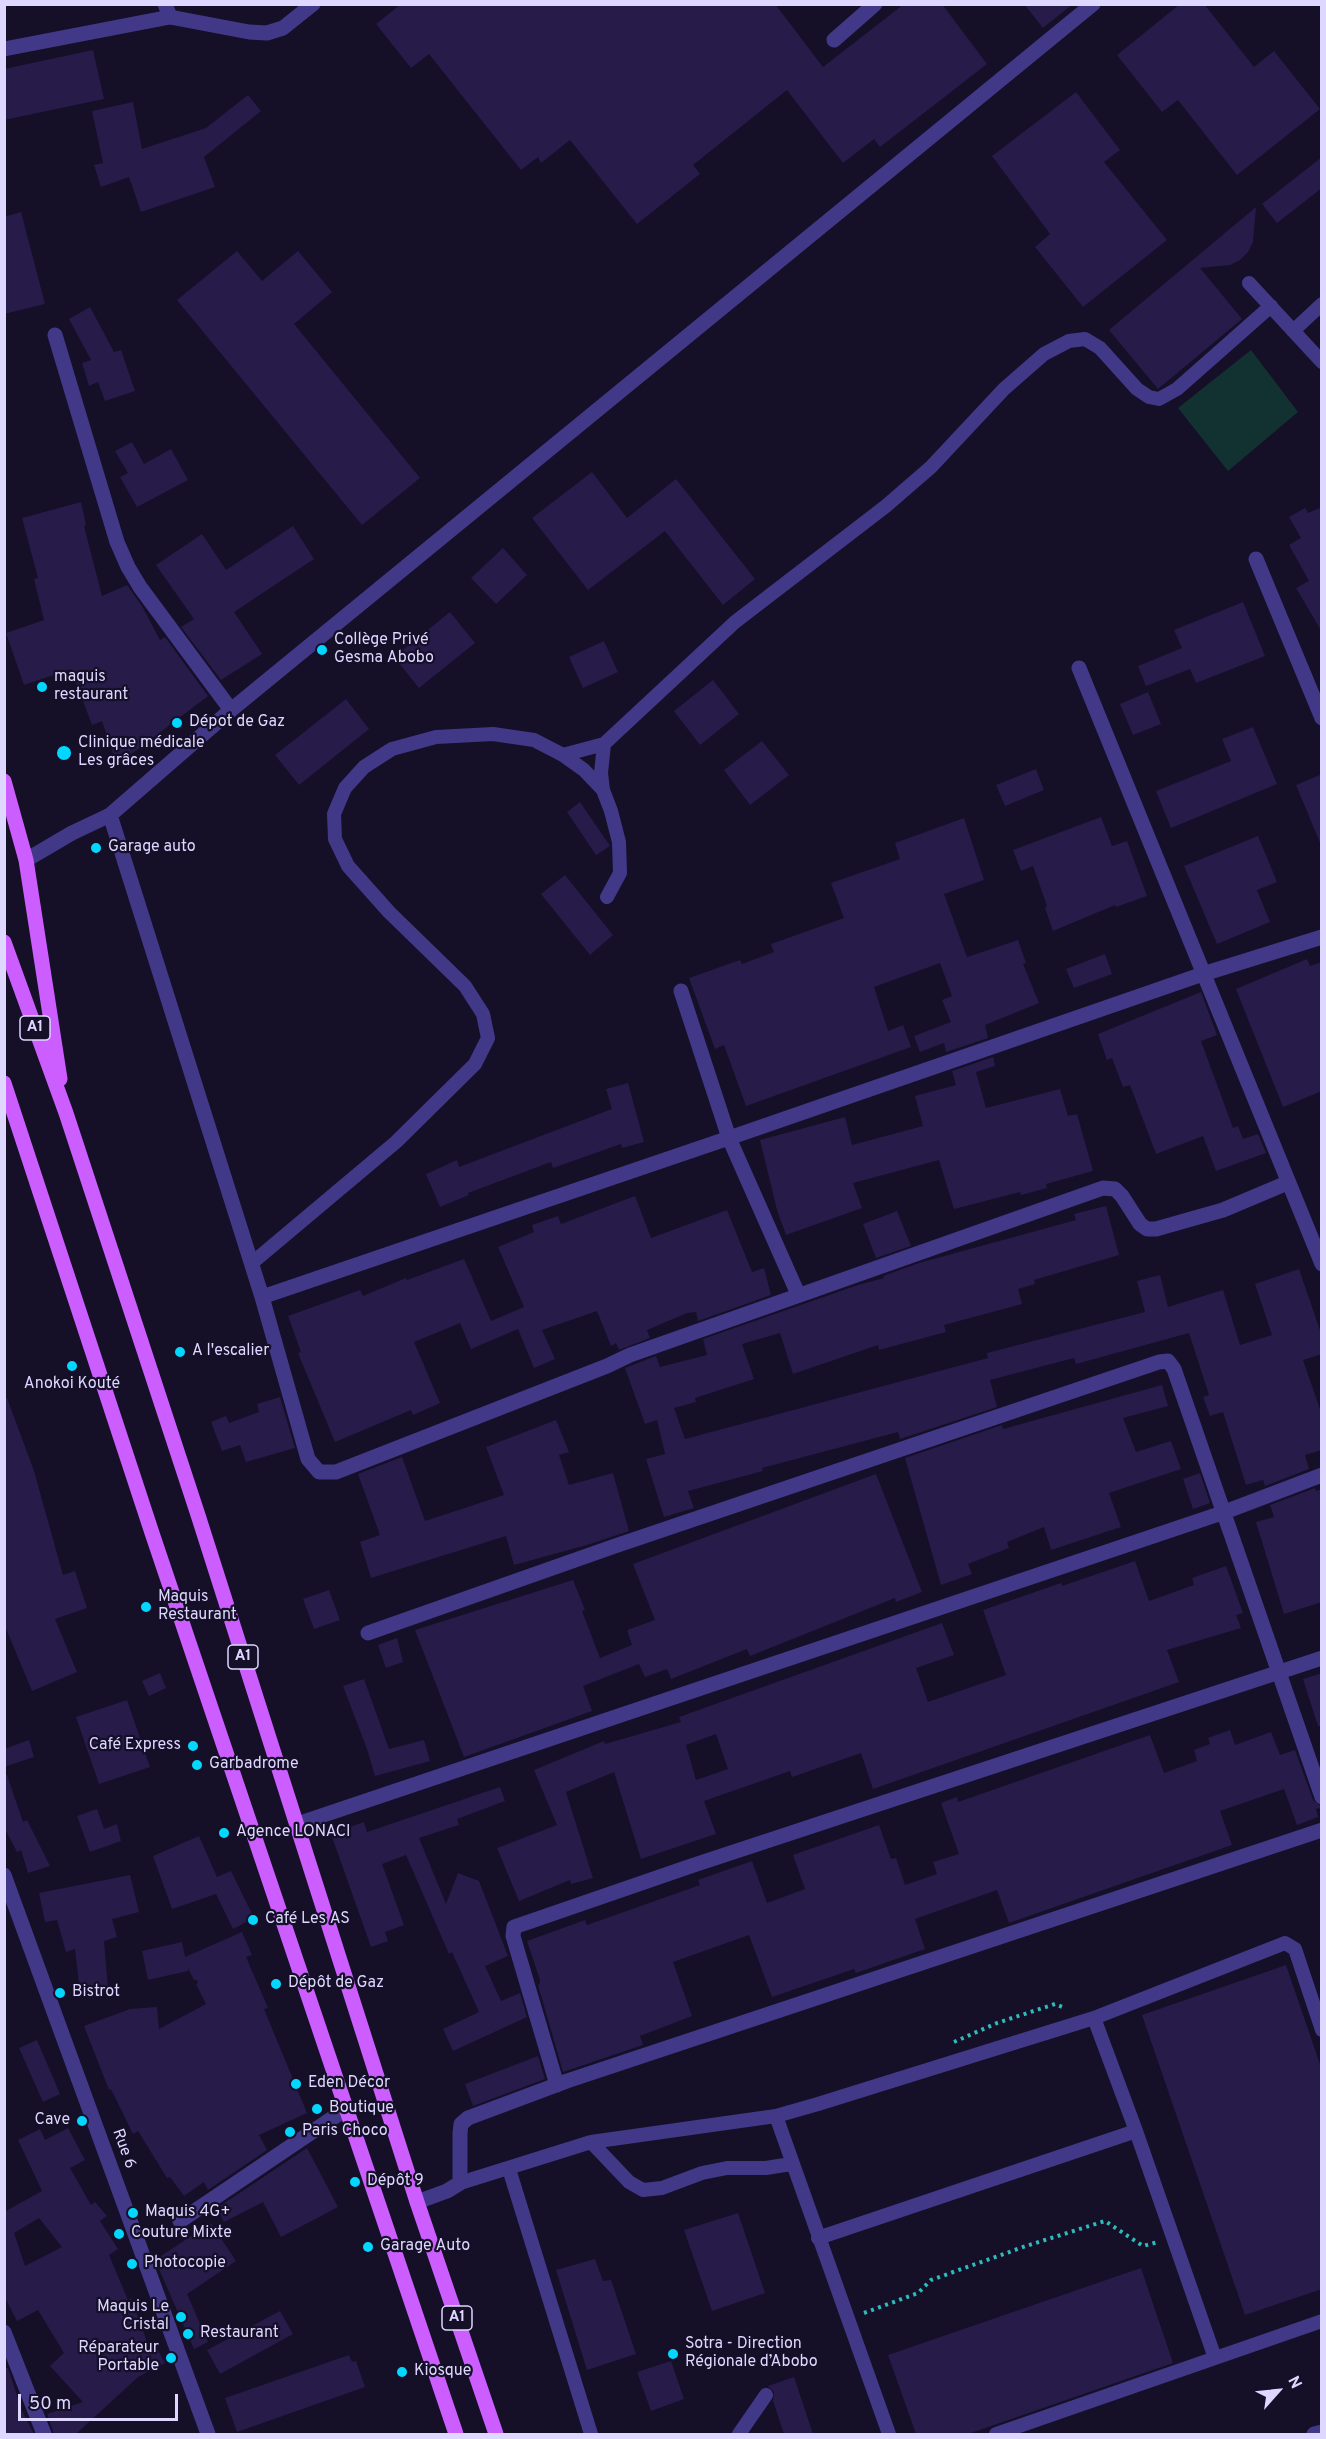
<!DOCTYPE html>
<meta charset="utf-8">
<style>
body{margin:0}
#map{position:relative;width:1326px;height:2439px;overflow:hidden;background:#150f28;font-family:Overpass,sans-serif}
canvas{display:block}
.frame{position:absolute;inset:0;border:6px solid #ded7ff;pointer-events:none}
.north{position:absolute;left:1248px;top:2361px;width:60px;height:60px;-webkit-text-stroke:4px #150f28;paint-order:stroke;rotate:63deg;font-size:16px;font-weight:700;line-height:24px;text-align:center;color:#ded7ff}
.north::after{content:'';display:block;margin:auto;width:21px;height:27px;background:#ded7ff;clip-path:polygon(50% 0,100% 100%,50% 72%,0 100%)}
.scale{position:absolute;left:18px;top:2394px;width:160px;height:27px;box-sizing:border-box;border:3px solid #ded7ff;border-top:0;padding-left:8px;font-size:18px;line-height:21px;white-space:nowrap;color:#ded7ff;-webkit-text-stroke:4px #150f28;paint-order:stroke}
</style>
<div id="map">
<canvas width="1326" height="2439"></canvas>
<div class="frame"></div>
<div class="north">N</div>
<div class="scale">50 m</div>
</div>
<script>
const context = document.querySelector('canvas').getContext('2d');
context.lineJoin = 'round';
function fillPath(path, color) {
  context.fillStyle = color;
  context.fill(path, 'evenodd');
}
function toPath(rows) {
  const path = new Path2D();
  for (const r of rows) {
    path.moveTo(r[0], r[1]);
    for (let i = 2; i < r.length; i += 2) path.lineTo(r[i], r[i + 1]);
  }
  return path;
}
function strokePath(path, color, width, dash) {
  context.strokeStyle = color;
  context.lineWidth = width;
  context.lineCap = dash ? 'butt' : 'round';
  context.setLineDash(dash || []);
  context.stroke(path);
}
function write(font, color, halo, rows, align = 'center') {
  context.font = font + ' Overpass,sans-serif';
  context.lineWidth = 4.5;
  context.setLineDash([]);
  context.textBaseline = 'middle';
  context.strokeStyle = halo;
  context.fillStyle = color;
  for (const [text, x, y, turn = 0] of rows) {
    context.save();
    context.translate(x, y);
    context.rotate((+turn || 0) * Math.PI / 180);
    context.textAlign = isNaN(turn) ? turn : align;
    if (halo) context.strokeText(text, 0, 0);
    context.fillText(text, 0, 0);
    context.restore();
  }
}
fillPath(toPath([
 [1251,350,1298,412,1228,471,1178,408]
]), '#123232');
fillPath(toPath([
 [401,4,775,4,823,67,904,4,942,4,987,64,880,147,874,139,843,163,787,90,693,165,700,174,637,224,570,140,541,163,538,157,521,170,429,54,411,68,376,24],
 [1024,4,1073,4,1043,28],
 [1180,4,1204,4,1254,67,1274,51,1320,109,1237,175,1178,100,1162,112,1117,55],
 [93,50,104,99,4,120,4,69],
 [1076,92,1120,150,1104,162,1167,240,1083,307,1035,247,1050,234,992,156],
 [248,95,261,111,204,157,215,187,141,212,129,177,101,187,94,165,103,163,92,111,133,102,142,149,206,128],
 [1322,157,1322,188,1277,223,1262,204],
 [1256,207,1253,242,1248,252,1240,260,1230,265,1200,268,1242,319,1158,389,1109,330],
 [21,212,45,304,4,314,4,217],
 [237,251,262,281,298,251,332,292,294,324,420,478,362,525,177,300],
 [90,307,114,352,121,350,135,391,105,401,98,382,89,386,82,363,91,360,69,319],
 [132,442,144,464,171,449,188,480,137,507,120,477,128,473,115,451],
 [592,472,627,518,676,479,755,579,723,605,665,531,588,590,532,518],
 [81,502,86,525,84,526,102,596,127,585,142,606,160,640,165,637,208,696,117,765,102,721,92,725,71,669,24,685,6,633,44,620,34,579,38,578,22,518],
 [1322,507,1322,632,1296,588,1309,581,1289,545,1301,538,1289,517,1305,508,1308,513],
 [293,526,314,559,234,612,262,654,221,680,181,627,194,619,156,565,202,534,226,570],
 [503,548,527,575,496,604,471,578],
 [1243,602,1265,656,1196,683,1190,669,1146,686,1138,666,1182,648,1174,630],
 [450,612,475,643,419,688,394,657],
 [604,641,618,672,583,688,569,657],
 [713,680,739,714,700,745,674,711],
 [1148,692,1161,724,1133,735,1120,704],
 [346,699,369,729,299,785,275,755],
 [1253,727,1277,784,1171,828,1156,791,1231,761,1222,739],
 [762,741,789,775,750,805,724,770],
 [1036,769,1044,790,1005,806,996,785],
 [1322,774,1322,845,1321,845,1296,785],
 [580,802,610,846,596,855,567,812],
 [1101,817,1112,846,1127,841,1147,896,1116,907,1115,905,1053,931,1045,908,1047,906,1033,866,1021,871,1013,850],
 [964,818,984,880,944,894,967,957,1018,940,1026,963,1023,964,1039,1003,985,1025,988,1038,946,1052,944,1043,920,1052,914,1036,951,1022,942,1000,952,996,940,963,874,987,888,1031,903,1025,911,1047,746,1106,724,1045,715,1049,689,978,740,960,742,964,774,952,771,944,844,918,831,883,900,859,895,843],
 [1258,836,1277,882,1257,890,1270,922,1217,944,1184,866],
 [565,875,613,935,590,955,541,894],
 [1105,954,1112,974,1074,988,1066,969],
 [1307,959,1310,966,1322,962,1322,1091,1283,1107,1236,989],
 [1201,992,1217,1035,1201,1041,1233,1128,1238,1126,1243,1139,1258,1134,1266,1153,1216,1171,1203,1136,1156,1154,1130,1085,1123,1087,1112,1058,1107,1060,1098,1034],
 [993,1057,995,1066,976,1072,986,1108,1060,1089,1068,1116,1077,1114,1093,1171,1046,1184,1047,1188,1021,1195,1020,1192,954,1209,939,1160,853,1183,862,1208,786,1235,777,1210,760,1140,845,1117,852,1145,923,1126,915,1096,956,1085,952,1071],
 [628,1083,644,1142,622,1148,621,1144,553,1168,551,1162,468,1193,469,1195,440,1207,426,1174,457,1160,459,1167,612,1109,606,1089],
 [635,1196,651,1238,727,1210,752,1272,764,1268,771,1295,698,1321,696,1312,687,1313,647,1330,650,1338,619,1350,616,1343,611,1346,597,1311,542,1330,555,1359,534,1368,518,1329,471,1349,460,1323,414,1342,440,1403,413,1415,411,1410,335,1442,298,1353,301,1352,288,1316,360,1290,363,1296,406,1278,407,1280,464,1259,491,1321,524,1307,498,1247,534,1232,532,1225,558,1216,561,1224],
 [1106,1206,1119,1255,1034,1280,1035,1284,1018,1289,1022,1304,944,1325,946,1332,879,1350,878,1345,793,1374,780,1333,742,1344,754,1379,695,1398,696,1402,674,1408,685,1439,988,1358,987,1353,1145,1312,1137,1281,1160,1275,1168,1307,1223,1290,1240,1345,1272,1335,1255,1284,1299,1269,1322,1336,1322,1354,1303,1360,1322,1415,1322,1450,1305,1455,1309,1469,1265,1486,1263,1480,1246,1485,1223,1412,1210,1416,1203,1397,1209,1395,1189,1333,1076,1364,1074,1358,990,1380,997,1407,900,1439,898,1432,762,1468,763,1471,688,1491,694,1508,664,1517,646,1459,665,1454,657,1420,645,1424,625,1368,656,1356,660,1367,707,1355,703,1339,858,1285,884,1278,883,1276,919,1263,1076,1220,1074,1214],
 [897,1211,911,1246,876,1258,863,1224],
 [1162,1385,1168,1406,1123,1418,1136,1452,1171,1441,1181,1469,1109,1493,1121,1527,1051,1550,1044,1527,1007,1542,1009,1548,968,1564,972,1574,941,1585,905,1458,1002,1425,1003,1429],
 [280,1397,295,1448,246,1462,240,1445,222,1451,211,1422,226,1416,229,1423,259,1412,257,1404],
 [4,1398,7,1398,34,1471,63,1575,75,1571,87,1608,55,1619,77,1672,32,1691,4,1624],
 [556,1420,569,1452,559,1455,569,1485,613,1473,629,1531,587,1545,514,1565,506,1536,371,1578,360,1542,380,1535,358,1474,402,1457,425,1521,504,1495,486,1447],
 [1200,1473,1210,1503,1193,1509,1183,1479],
 [876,1474,922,1592,896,1602,895,1598,750,1656,747,1649,671,1679,667,1669,645,1677,639,1664,583,1686,592,1711,464,1757,415,1630,573,1580,585,1610,582,1611,600,1658,632,1645,627,1630,655,1620,633,1564],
 [1315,1488,1316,1491,1322,1489,1322,1602,1284,1614,1256,1522,1274,1517,1270,1505],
 [1135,1561,1149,1601,1194,1585,1192,1578,1226,1566,1243,1613,1236,1615,1241,1628,1167,1650,1179,1682,873,1789,861,1753,792,1777,790,1771,704,1801,716,1834,641,1859,614,1772,566,1792,593,1878,571,1884,570,1880,519,1901,497,1848,557,1825,534,1770,604,1741,605,1744,681,1722,679,1717,942,1623,954,1655,916,1668,928,1702,1006,1675,983,1610,1061,1583,1062,1586],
 [716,1734,728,1769,696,1780,686,1745],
 [329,1590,340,1620,314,1629,303,1599],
 [397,1638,403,1662,386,1668,378,1645],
 [160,1673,166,1688,149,1696,142,1681],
 [1322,1673,1322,1726,1318,1726,1303,1679],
 [364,1679,389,1749,424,1740,430,1761,375,1776,367,1749,343,1686],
 [127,1700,150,1767,99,1784,76,1717],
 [1230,1730,1235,1745,1271,1732,1280,1755,1295,1750,1313,1800,1322,1807,1322,1808,1316,1809,1318,1817,1297,1825,1284,1789,1220,1811,1232,1845,1009,1923,997,1890,915,1919,925,1949,856,1973,854,1969,772,1997,749,1935,673,1962,692,2016,640,2036,643,2045,563,2072,538,1985,540,1983,540,1980,527,1941,585,1920,587,1925,700,1885,698,1880,752,1861,767,1903,805,1889,793,1855,879,1825,891,1859,896,1858,905,1885,937,1874,933,1862,959,1854,941,1803,957,1797,958,1802,1150,1735,1164,1773,1197,1761,1194,1750,1210,1744,1208,1738],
 [29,1740,34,1757,4,1767,4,1749],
 [4,1775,7,1775,23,1822,27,1820,50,1866,28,1873,21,1850,17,1852,4,1827],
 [500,1787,505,1801,457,1819,459,1825,419,1838,446,1904,458,1873,479,1881,508,1956,485,1966,501,2001,520,1993,527,2017,453,2051,443,2029,479,2012,452,1952,449,1954,406,1855,382,1864,404,1925,385,1932,388,1941,371,1947,331,1834,364,1822,367,1832],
 [97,1809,104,1829,117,1824,121,1841,90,1852,77,1816],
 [199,1836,217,1877,231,1871,254,1918,233,1929,216,1894,172,1909,153,1856],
 [130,1875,139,1912,112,1919,117,1937,104,1941,108,1989,80,1992,75,1949,66,1952,57,1920,45,1922,39,1893],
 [242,1932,252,1955,246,1957,268,2008,264,2009,307,2113,259,2135,267,2150,208,2190,204,2182,184,2196,170,2177,167,2178,138,2131,133,2134,111,2089,109,2090,84,2026,130,2009,157,2007,159,2029,206,2004,196,1984,198,1983,197,1980,194,1980,188,1968,188,1971,148,1980,142,1951,182,1942,185,1957],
 [1286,1965,1322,2070,1322,2289,1245,2315,1142,2015],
 [37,2040,60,2094,43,2102,19,2048],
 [538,2056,545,2079,473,2106,465,2084],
 [68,2128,85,2160,70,2168,91,2205,95,2202,107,2216,100,2221,118,2249,109,2255,128,2300,131,2298,150,2350,156,2347,165,2363,138,2377,76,2434,54,2434,47,2414,83,2402,50,2366,64,2353,38,2310,17,2321,4,2296,4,2212,42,2191,18,2140,40,2129,45,2140],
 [39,2218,62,2247,25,2266,14,2233],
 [307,2148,338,2207,281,2237,263,2202,224,2222,217,2208],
 [738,2213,765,2293,712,2311,684,2230],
 [211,2223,236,2261,187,2294,208,2342,194,2349,155,2260],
 [595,2259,603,2281,611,2280,636,2354,587,2370,556,2270],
 [1141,2268,1173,2363,968,2434,916,2434,888,2355],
 [280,2311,293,2334,220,2374,207,2350],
 [349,2355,352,2362,356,2361,365,2387,237,2432,225,2398],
 [671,2361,684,2399,651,2411,637,2372],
 [4,2368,8,2368,22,2411,34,2434,4,2434],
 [794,2377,813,2434,784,2434,773,2401,774,2392,768,2386]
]), '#271b4a');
strokePath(toPath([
 [954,2042,997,2023,1055,2004,1065,2008],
 [864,2313,918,2293,931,2280,1026,2246,1105,2221,1143,2246,1158,2242]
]), '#2dbcbc', 4, [3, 4.5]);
strokePath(toPath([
 [1249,283,1322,362],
 [1293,331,1322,304],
 [563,755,604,744,735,622,886,506,931,467,1004,389,1044,354,1069,341,1085,339,1100,348,1137,389,1149,397,1159,399,1177,389,1271,306],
 [603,790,601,773,604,744],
 [252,1263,396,1142,475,1064,488,1038,483,1014,465,986,389,912,348,866,335,839,334,814,345,788,364,767,392,749,436,737,493,734,534,740,563,755,584,770,603,790,611,811,619,842,620,873,607,897],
 [1094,2018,1136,2131,1215,2358],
 [776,2116,889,2434],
 [591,2142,629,2182,643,2190,662,2188,702,2173,727,2168,766,2168,791,2164],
 [509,2169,591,2434],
 [460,2183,591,2142,776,2116,818,2104,1094,2018,1285,1943,1295,1949,1322,2030],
 [818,2238,1136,2131],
 [739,2434,766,2395],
 [996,2434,1322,2321]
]), '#413988', 14);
strokePath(toPath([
 [170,17,249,32,267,33,283,28,313,4],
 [834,40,875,4],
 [55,335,117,542,128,567,140,587,231,710],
 [1256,559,1322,718],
 [1079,668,1322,1264],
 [110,815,262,1297,308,1459,319,1472,336,1472,607,1366,630,1355,1103,1188,1115,1189,1122,1196,1140,1224,1147,1229,1156,1229,1223,1210,1287,1183],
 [26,860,72,833,110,815,231,710,1093,4],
 [681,991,729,1138,798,1294],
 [262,1297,729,1138,1203,974,1322,937],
 [368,1633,615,1546,1159,1362,1168,1361,1174,1369,1322,1797],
 [297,1824,1222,1513,1322,1475],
 [4,1875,208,2434],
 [557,2085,513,1936,514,1927,691,1866,1322,1658],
 [417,2202,447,2191,460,2183,460,2133,461,2124,468,2118,567,2081,1322,1830],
 [180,2221,346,2109],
 [4,2332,44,2434],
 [1314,2434,1322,2432]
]), '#413988', 15);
strokePath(toPath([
 [4,49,170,17,165,4]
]), '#413988', 15);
strokePath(toPath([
 [4,781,26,860,60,1079],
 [4,942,66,1113,198,1515,417,2202,496,2434],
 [4,1083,152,1533,456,2434]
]), '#cc5eff', 15);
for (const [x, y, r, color] of [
 [322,650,6,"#03d7ff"],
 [42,687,6,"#03d7ff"],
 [177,723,6,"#03d7ff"],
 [64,753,8,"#03d7ff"],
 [96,848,6,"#03d7ff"],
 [180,1352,6,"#03d7ff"],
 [72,1366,6,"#03d7ff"],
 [146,1607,6,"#03d7ff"],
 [193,1746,6,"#03d7ff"],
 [197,1765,6,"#03d7ff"],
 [224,1833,6,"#03d7ff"],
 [253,1920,6,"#03d7ff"],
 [276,1984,6,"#03d7ff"],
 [60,1993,6,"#03d7ff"],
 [296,2084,6,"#03d7ff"],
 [317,2109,6,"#03d7ff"],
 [82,2121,6,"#03d7ff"],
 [290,2132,6,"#03d7ff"],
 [355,2182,6,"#03d7ff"],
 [133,2213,6,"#03d7ff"],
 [119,2234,6,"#03d7ff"],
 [368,2247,6,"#03d7ff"],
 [132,2264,6,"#03d7ff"],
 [181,2317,6,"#03d7ff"],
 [188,2334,6,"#03d7ff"],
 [673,2354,6,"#03d7ff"],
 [171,2358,6,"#03d7ff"],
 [402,2372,6,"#03d7ff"]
]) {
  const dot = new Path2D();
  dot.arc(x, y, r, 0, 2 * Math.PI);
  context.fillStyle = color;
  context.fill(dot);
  strokePath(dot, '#150f28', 2);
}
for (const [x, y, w] of [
 [35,1028,30],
 [243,1657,30],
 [457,2318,30]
]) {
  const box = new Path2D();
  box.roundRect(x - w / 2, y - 12, w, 24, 4.5);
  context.fillStyle = '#150f28';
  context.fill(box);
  strokePath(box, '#ded7ff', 1.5);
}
write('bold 15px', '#ded7ff', null, [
 ["A1",35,1028],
 ["A1",243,1657],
 ["A1",457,2318]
]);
write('16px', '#ded7ff', '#150f28', [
 ["Collège Privé",334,641],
 ["Gesma Abobo",334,659],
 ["maquis",54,678],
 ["restaurant",54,696],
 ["Dépot de Gaz",189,723],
 ["Clinique médicale",78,744],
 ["Les grâces",78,762],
 ["Garage auto",108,848],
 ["A l'escalier",192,1352],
 ["Anokoi Kouté",72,1385,"center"],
 ["Maquis",158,1598],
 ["Restaurant",158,1616],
 ["Café Express",181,1746,"right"],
 ["Garbadrome",209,1765],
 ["Agence LONACI",236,1833],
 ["Café Les AS",265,1920],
 ["Dépôt de Gaz",288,1984],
 ["Bistrot",72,1993],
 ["Eden Décor",308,2084],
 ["Boutique",329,2109],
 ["Cave",70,2121,"right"],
 ["Paris Choco",302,2132],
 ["Dépôt 9",367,2182],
 ["Maquis 4G+",145,2213],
 ["Couture Mixte",131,2234],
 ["Garage Auto",380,2247],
 ["Photocopie",144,2264],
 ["Maquis Le",169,2308,"right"],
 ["Cristal",169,2326,"right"],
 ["Restaurant",200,2334],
 ["Sotra - Direction",685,2345],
 ["Régionale d’Abobo",685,2363],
 ["Réparateur",159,2349,"right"],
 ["Portable",159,2367,"right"],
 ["Kiosque",414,2372]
], 'left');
write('16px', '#ded7ff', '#150f28', [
 ["Rue 6",123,2149,70]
]);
</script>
